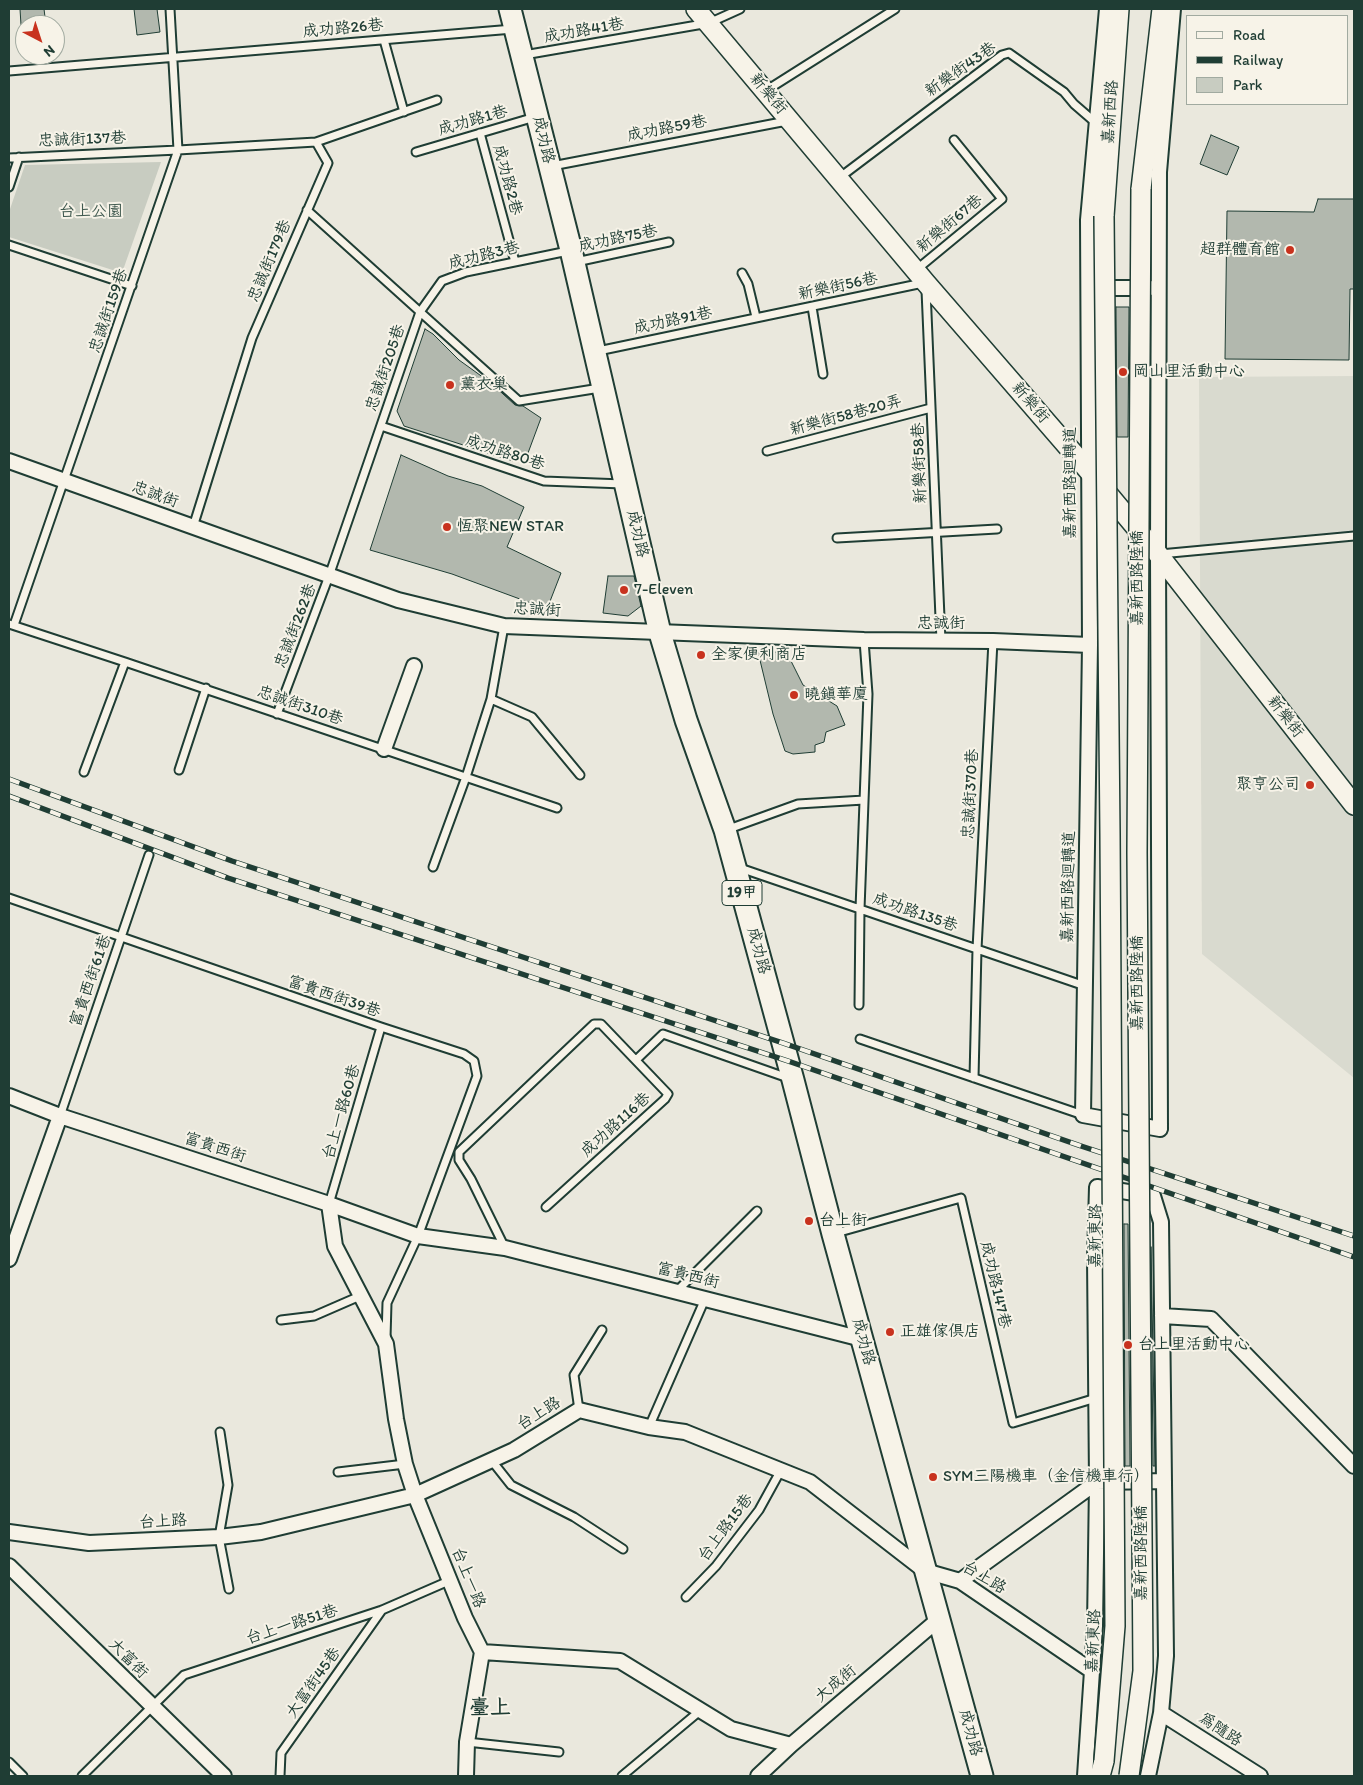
<!DOCTYPE html>
<meta charset="utf-8">
<style>
body{margin:0}
#map{position:relative;width:1363px;height:1785px;overflow:hidden;background:#eae8dd;font-family:Itim,sans-serif}
canvas{display:block}
.frame{position:absolute;inset:0;border:10px solid #1f3d34;pointer-events:none}
.legend{position:absolute;left:1186px;top:15px;width:162px;height:90px;box-sizing:border-box;background:#f7f3e8;border:1px solid #a1aaa0;margin:0;padding:6px 9px;list-style:none;font-size:15px;color:#1f3d34}
.legend li{display:flex;align-items:center;gap:10px;height:25px}
.legend b{width:25px;border:1px solid #a1aaa0}
.north{position:absolute;left:15px;top:15px;width:50px;height:50px;box-sizing:border-box;background:#f7f3e8;border:1px solid #a1aaa0;border-radius:50%;rotate:140deg;font-size:14px;font-weight:700;line-height:20px;text-align:center;color:#1f3d34}
.north::after{content:'';display:block;margin:auto;width:18px;height:22px;background:#c8321e;clip-path:polygon(50% 0,100% 100%,50% 72%,0 100%)}
</style>
<div id="map">
<canvas width="1363" height="1785"></canvas>
<div class="frame"></div>
<ul class="legend">
<li><b style="height:6px;background:#f7f3e8"></b>Road</li>
<li><b style="height:6px;background:#1f3d34"></b>Railway</li>
<li><b style="height:14px;background:#c8ccc1"></b>Park</li>
</ul>
<div class="north">N</div>
</div>
<script>
const context = document.querySelector('canvas').getContext('2d');
context.lineJoin = 'round';
function fillPath(path, color) {
  context.fillStyle = color;
  context.fill(path, 'evenodd');
}
function toPath(rows) {
  const path = new Path2D();
  for (const r of rows) {
    path.moveTo(r[0], r[1]);
    for (let i = 2; i < r.length; i += 2) path.lineTo(r[i], r[i + 1]);
  }
  return path;
}
function strokePath(path, color, width, dash) {
  context.strokeStyle = color;
  context.lineWidth = width;
  context.lineCap = dash ? 'butt' : 'round';
  context.setLineDash(dash || []);
  context.stroke(path);
}
function write(font, color, halo, rows, align = 'center') {
  context.font = font + ' Itim,"LXGW WenKai TC",sans-serif';
  context.lineWidth = 4;
  context.setLineDash([]);
  context.textBaseline = 'middle';
  context.strokeStyle = halo;
  context.fillStyle = color;
  for (const [text, x, y, turn = 0] of rows) {
    context.save();
    context.translate(x, y);
    context.rotate((+turn || 0) * Math.PI / 180);
    context.textAlign = isNaN(turn) ? turn : align;
    if (halo) context.strokeText(text, 0, 0);
    context.fillText(text, 0, 0);
    context.restore();
  }
}
fillPath(toPath([
 [1354,376,1354,1078,1202,954,1199,377]
]), '#d9dacf');
fillPath(toPath([
 [161,162,122,273,9,237,9,212,25,165]
]), '#c8ccc1');
const building = toPath([
 [20,9,44,9,46,25,21,25,20,9],
 [134,9,157,9,160,32,137,35,134,9],
 [1211,135,1239,147,1227,175,1200,164,1211,135],
 [1318,199,1354,199,1354,289,1350,289,1349,360,1225,359,1227,211,1314,212,1318,199],
 [1116,307,1129,307,1128,437,1117,437,1116,307],
 [425,329,433,334,459,360,491,383,515,405,523,406,541,418,528,453,513,461,404,426,397,411,425,329],
 [401,455,448,476,482,486,524,507,507,547,561,573,547,609,452,574,370,550,401,455],
 [608,576,634,576,641,606,628,616,603,613,608,576],
 [771,651,788,655,803,685,837,706,845,725,826,732,824,742,815,745,815,752,793,754,785,751,773,714,758,652,771,651],
 [1124,1224,1128,1224,1130,1466,1125,1466,1124,1224],
 [1151,1247,1155,1466,1153,1466,1151,1247]
]);
fillPath(building, '#b2b8ae');
strokePath(building, '#1f3d34', 1);
const lane = toPath([
 [384,40,404,112],
 [524,55,709,23,740,9],
 [9,71,513,29],
 [767,90,895,9],
 [480,133,515,262],
 [416,152,535,117],
 [9,158,178,150,316,142,437,100],
 [552,166,787,121],
 [839,178,1002,55,1009,53,1064,92,1074,104,1096,123],
 [9,187,19,157],
 [307,210,519,401,600,388],
 [9,245,132,286],
 [576,262,669,242],
 [916,270,1002,199,954,140],
 [742,273,748,284,756,317],
 [926,290,941,641],
 [812,307,823,374],
 [598,351,923,283],
 [381,426,544,481,623,484],
 [767,451,931,408],
 [193,527,252,338,328,163,316,142],
 [837,538,997,529],
 [1160,554,1354,536],
 [9,624,125,662,84,772],
 [14,625,178,150,170,9],
 [125,662,557,808],
 [491,699,532,717,580,775],
 [277,714,329,576,420,312,442,281,466,272,568,251],
 [179,770,206,688],
 [726,830,798,804,864,800],
 [433,867,466,777,491,699,504,626],
 [740,868,1085,986],
 [9,898,381,1027,464,1054,474,1061,477,1076,418,1236,387,1303,386,1338],
 [859,1005,860,909,868,694,864,640],
 [860,1039,1083,1115],
 [636,1060,663,1034,788,1078],
 [974,1078,977,949,993,641],
 [60,1116,149,855],
 [329,1204,381,1027],
 [836,1233,961,1198,1013,1423,1096,1398],
 [505,1248,471,1179,459,1160,459,1152,594,1024,601,1024,668,1094,665,1099,546,1207],
 [677,1291,757,1211],
 [281,1320,314,1316,360,1296],
 [579,1410,574,1375,602,1330],
 [649,1427,705,1299],
 [220,1432,228,1485,219,1537,229,1589],
 [492,1461,511,1485,574,1517,623,1549],
 [338,1472,405,1464],
 [686,1597,716,1566,759,1510,781,1470],
 [467,1742,559,1752],
 [9,1762,23,1776],
 [82,1776,184,1675,382,1610,451,1580],
 [280,1776,281,1753,382,1610],
 [622,1776,701,1710]
]);
const street = toPath([
 [1107,9,1088,220,1090,645,1083,1115,1160,1129,1158,554,1159,172,1173,9],
 [1097,288,1150,288],
 [9,461,398,600,504,626,864,640,993,641,1090,645],
 [384,749,414,666],
 [9,1096,60,1116,329,1204,418,1236,505,1248,862,1339],
 [329,1204,335,1246,386,1344,396,1419,405,1464,415,1495,465,1618,482,1652,620,1661,731,1729,791,1745],
 [9,1259,60,1116],
 [1162,1316,1211,1319,1354,1466],
 [9,1532,89,1543,219,1537,261,1532,415,1495,514,1450,579,1410,649,1427,685,1432,810,1482,925,1571,960,1581,1092,1671],
 [9,1566,224,1776],
 [960,1581,1097,1482,1164,1481],
 [1161,1713,1260,1776],
 [466,1776,467,1742,482,1652],
 [758,1776,791,1745,939,1619],
 [1085,1776,1095,1626,1097,1482,1095,1258,1097,1187,1153,1196,1161,1222,1166,1656,1161,1713,1148,1776]
]);
const secondary = toPath([
 [696,9,926,283,1088,470,1158,554,1354,805],
 [1141,189,1162,9],
 [1104,216,1119,9],
 [1100,1776,1104,1761]
]);
const primary = toPath([
 [510,9,571,250,660,633,686,720,725,830,793,1080,833,1234,982,1776]
]);
strokePath(lane, '#1f3d34', 11);
strokePath(street, '#1f3d34', 18);
strokePath(secondary, '#1f3d34', 22);
strokePath(primary, '#1f3d34', 25);
strokePath(lane, '#f7f3e8', 7);
strokePath(street, '#f7f3e8', 14);
strokePath(secondary, '#f7f3e8', 19);
strokePath(primary, '#f7f3e8', 21);
const rail = toPath([
 [9,779,232,861,783,1043,1081,1146,1354,1236],
 [9,796,228,878,788,1061,1354,1257]
]);
strokePath(rail, '#1f3d34', 5.5);
strokePath(rail, '#f7f3e8', 4, [11]);
const secondaryBridge = toPath([
 [1104,1761,1115,1626,1110,834,1104,216],
 [1129,1776,1143,1671,1137,852,1141,189]
]);
strokePath(secondaryBridge, '#1f3d34', 22, []);
strokePath(secondaryBridge, '#f7f3e8', 19);
for (const [x, y, r, color] of [
 [1290,250,5,"#c8321e"],
 [1123,372,5,"#c8321e"],
 [450,385,5,"#c8321e"],
 [447,527,5,"#c8321e"],
 [624,590,5,"#c8321e"],
 [701,655,5,"#c8321e"],
 [794,695,5,"#c8321e"],
 [1310,785,5,"#c8321e"],
 [809,1221,5,"#c8321e"],
 [890,1332,5,"#c8321e"],
 [1128,1345,5,"#c8321e"],
 [933,1477,5,"#c8321e"]
]) {
  const dot = new Path2D();
  dot.arc(x, y, r, 0, 2 * Math.PI);
  context.fillStyle = color;
  context.fill(dot);
  strokePath(dot, '#f7f3e8', 2);
}
for (const [x, y, w] of [
 [742,893,40]
]) {
  const box = new Path2D();
  box.roundRect(x - w / 2, y - 12.5, w, 25, 4);
  context.fillStyle = '#f7f3e8';
  context.fill(box);
  strokePath(box, '#1f3d34', 1);
}
write('bold 15px', '#1f3d34', null, [
 ["19甲",742,893]
]);
write('16px', '#1f3d34', '#f7f3e8', [
 ["成功路26巷",343,29,-5],
 ["成功路41巷",584,31,-10],
 ["新樂街43巷",961,70,-35],
 ["新樂街",768,94,50],
 ["嘉新西路",1111,112,-86],
 ["成功路1巷",473,121,-16],
 ["成功路59巷",667,129,-11],
 ["忠誠街137巷",82,140,-2],
 ["成功路",543,140,77],
 ["成功路2巷",507,180,75],
 ["新樂街67巷",950,224,-40],
 ["成功路75巷",618,239,-12],
 ["成功路3巷",484,256,-14],
 ["忠誠街179巷",270,261,-67],
 ["新樂街56巷",838,287,-12],
 ["忠誠街159巷",109,311,-71],
 ["成功路91巷",673,321,-12],
 ["忠誠街205巷",386,368,-71],
 ["新樂街",1030,403,49],
 ["新樂街58巷20弄",846,416,-15],
 ["成功路80巷",505,453,18],
 ["新樂街58巷",920,463,-92],
 ["嘉新西路迴轉道",1071,483,-90],
 ["忠誠街",155,495,20],
 ["成功路",637,534,77],
 ["嘉新西路陸橋",1138,578,-90],
 ["忠誠街",537,610,3],
 ["忠誠街",941,624],
 ["忠誠街262巷",296,626,-69],
 ["忠誠街310巷",300,706,19],
 ["新樂街",1285,717,52],
 ["忠誠街370巷",971,794,-87],
 ["嘉新西路迴轉道",1069,887,-89],
 ["成功路135巷",915,913,19],
 ["成功路",758,951,75],
 ["富貴西街61巷",91,981,-71],
 ["嘉新西路陸橋",1138,983,-90],
 ["富貴西街39巷",334,997,19],
 ["台上一路60巷",342,1112,-74],
 ["成功路116巷",616,1125,-42],
 ["富貴西街",215,1148,18],
 ["嘉新東路",1096,1236,-89],
 ["富貴西街",688,1276,14],
 ["成功路147巷",995,1285,77],
 ["成功路",863,1342,75],
 ["台上路",539,1414,-32],
 ["台上路",163,1522,-3],
 ["台上路15巷",726,1528,-53],
 ["嘉新西路陸橋",1142,1553,-90],
 ["台上一路",468,1578,68],
 ["台上路",984,1578,31],
 ["台上一路51巷",292,1625,-18],
 ["嘉新東路",1094,1641,-87],
 ["大富街",128,1659,45],
 ["大富街45巷",314,1683,-55],
 ["大成街",836,1684,-40],
 ["為隨路",1220,1730,33],
 ["成功路",970,1733,75]
]);
write('16px', '#415a50', '#f7f3e8', [
 ["台上公園",91,212]
]);
write('16px', '#1f3d34', '#f7f3e8', [
 ["超群體育館",1280,250,"right"],
 ["岡山里活動中心",1133,372],
 ["薰衣巢",460,385],
 ["恆聚NEW STAR",457,527],
 ["7-Eleven",634,590],
 ["全家便利商店",711,655],
 ["曉鎮華廈",804,695],
 ["聚亨公司",1300,785,"right"],
 ["台上街",819,1221],
 ["正雄傢俱店",900,1332],
 ["台上里活動中心",1138,1345],
 ["SYM三陽機車（金信機車行）",943,1477]
], 'left');
write('bold 21px', '#1f3d34', '#f7f3e8', [
 ["臺上",490,1709]
]);
</script>
